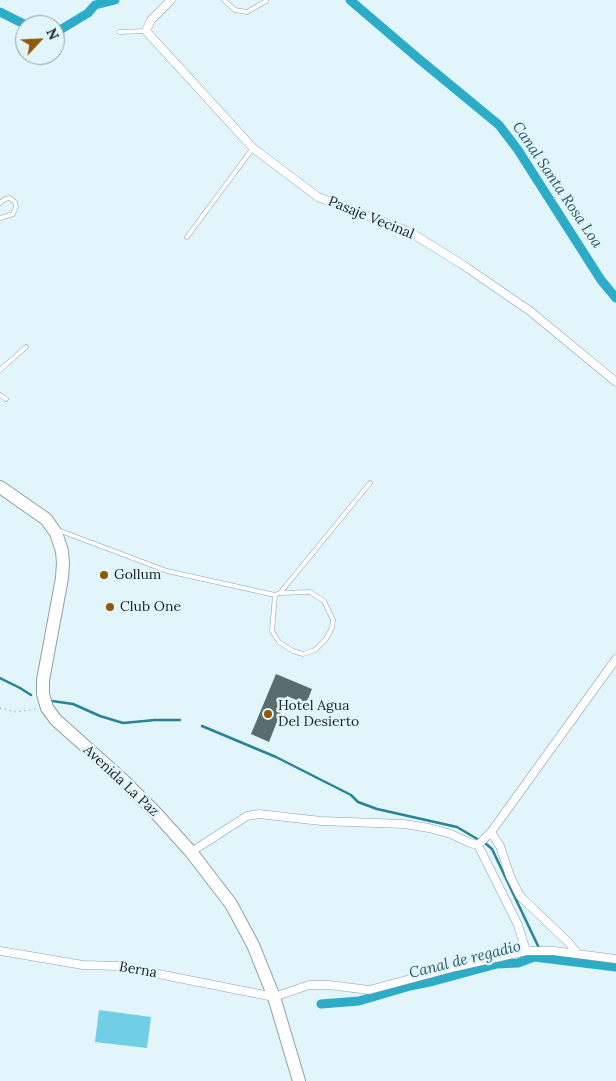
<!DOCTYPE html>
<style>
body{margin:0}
#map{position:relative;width:616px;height:1081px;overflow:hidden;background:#e1f5fa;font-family:Lora,serif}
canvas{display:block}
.north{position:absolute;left:15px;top:15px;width:50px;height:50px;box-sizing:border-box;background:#e1f5fa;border:1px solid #92a1a4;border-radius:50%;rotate:65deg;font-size:14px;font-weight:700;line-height:20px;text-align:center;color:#1b2224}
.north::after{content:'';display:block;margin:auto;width:18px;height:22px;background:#8e590a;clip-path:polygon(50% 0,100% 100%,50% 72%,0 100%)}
</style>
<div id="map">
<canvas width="616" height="1081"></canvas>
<div class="north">N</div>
</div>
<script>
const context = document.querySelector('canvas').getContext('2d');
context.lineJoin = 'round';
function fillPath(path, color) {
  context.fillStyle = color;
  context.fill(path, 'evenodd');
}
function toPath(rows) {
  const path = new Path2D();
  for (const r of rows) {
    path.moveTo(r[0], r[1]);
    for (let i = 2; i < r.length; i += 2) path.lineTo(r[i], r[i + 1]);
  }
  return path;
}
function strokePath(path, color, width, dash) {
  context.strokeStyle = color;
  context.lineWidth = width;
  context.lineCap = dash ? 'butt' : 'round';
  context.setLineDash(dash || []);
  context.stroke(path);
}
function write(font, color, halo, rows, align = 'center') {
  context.font = font + ' Lora,serif';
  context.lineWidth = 5;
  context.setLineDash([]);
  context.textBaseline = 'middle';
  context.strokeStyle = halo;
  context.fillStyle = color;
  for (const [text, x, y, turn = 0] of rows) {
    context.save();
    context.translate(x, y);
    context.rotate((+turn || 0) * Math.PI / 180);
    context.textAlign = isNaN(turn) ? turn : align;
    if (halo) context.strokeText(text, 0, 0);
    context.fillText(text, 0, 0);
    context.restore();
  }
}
fillPath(toPath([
 [99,1010,151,1017,147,1048,95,1042]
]), '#70cee5');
strokePath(toPath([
 [0,678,20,688,31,695],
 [52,701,73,704,100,716,123,723,155,720,180,720],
 [202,726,276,757,351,795,358,802,377,809,457,827,479,840],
 [485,843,492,849,539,948],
 [543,955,544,958]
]), '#278396', 2.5);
strokePath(toPath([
 [350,0,419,59,499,125,518,150,601,280,616,298],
 [0,12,26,25],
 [55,33,88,13,95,5,115,0],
 [321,1004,359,1001,410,986,434,981,497,964,518,963,534,957,616,967]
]), '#2cacc7', 9);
fillPath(toPath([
 [276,674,312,689,306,704,287,696,269,742,251,734]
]), '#5a6c70');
const lane = toPath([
 [224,0,235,10,247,12,266,1],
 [119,32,146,31],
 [0,203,5,199,10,198,15,202,16,207,13,214,0,218],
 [187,237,253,148],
 [0,370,26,347],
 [0,395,6,399],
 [58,530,167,571,275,595,280,593,285,587,370,483],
 [275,595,272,631,279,642,293,651,303,654,315,650,326,639,332,628,333,620,324,601,310,592,280,593]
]);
const street = toPath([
 [171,0,151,20,146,31,253,148,318,197,410,232,463,265,530,311,616,382],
 [491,832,500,846,510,876,520,896,569,943,578,954],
 [478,845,491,832,616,659],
 [191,852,247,816,259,814,321,821,404,824,429,828,451,834,470,843,478,845,518,925,526,951],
 [0,951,83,965,118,966,274,997,309,985,329,985,369,990,455,967,526,951,554,951,616,959]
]);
const primary = toPath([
 [0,487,46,519,56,533,62,551,63,563,62,578,43,680,43,694,47,708,56,720,123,780,155,812,191,852,231,904,253,945,274,997,299,1081]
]);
strokePath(lane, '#8ea0a5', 5);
strokePath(street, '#8ea0a5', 9);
strokePath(primary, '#8ea0a5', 14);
strokePath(toPath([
 [0,708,16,712,36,709]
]), '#788689', 1, [1, 4]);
strokePath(lane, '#fff', 4);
strokePath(street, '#fff', 8);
strokePath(primary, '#fff', 12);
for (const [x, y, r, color] of [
 [104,575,5,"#8e590a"],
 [110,607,5,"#8e590a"],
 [268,714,5,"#8e590a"]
]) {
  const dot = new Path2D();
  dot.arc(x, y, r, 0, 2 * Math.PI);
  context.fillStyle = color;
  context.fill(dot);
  strokePath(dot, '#e1f5fa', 2);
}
write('14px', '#1b2224', '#e1f5fa', [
 ["Pasaje Vecinal",371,218,22],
 ["Avenida La Paz",121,781,43],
 ["Berna",138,970,10]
]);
write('14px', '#1b2224', '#e1f5fa', [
 ["Gollum",114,575],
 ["Club One",120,607],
 ["Hotel Agua",278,706],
 ["Del Desierto",278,722]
], 'left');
write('italic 15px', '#285a66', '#e1f5fa', [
 ["Canal Santa Rosa Loa",557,185,56],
 ["Canal de regadio",465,960,-14]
]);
</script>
